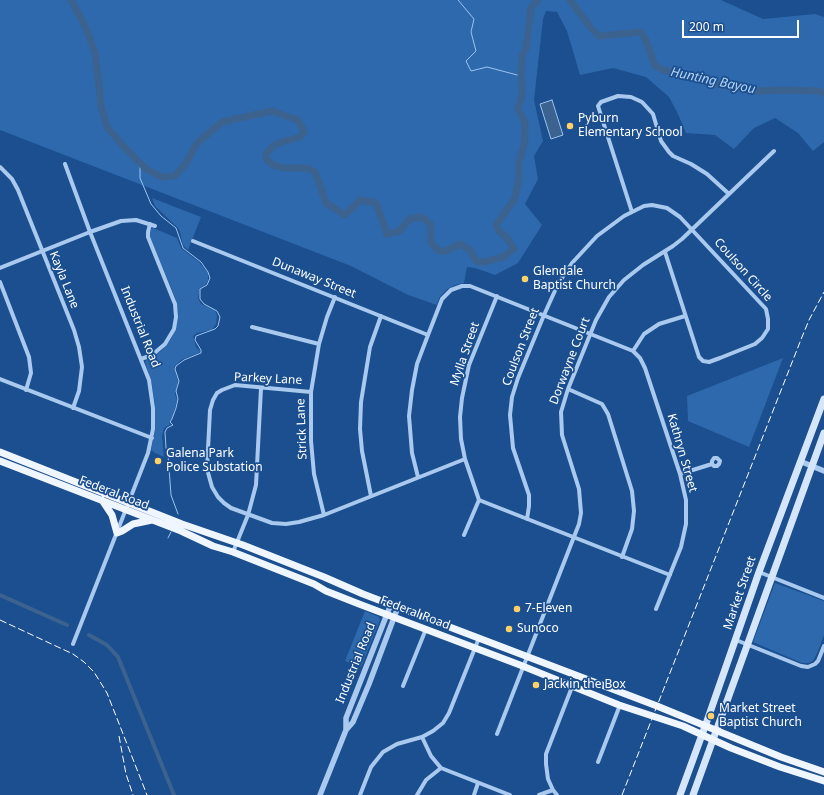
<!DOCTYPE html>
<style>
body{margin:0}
#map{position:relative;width:824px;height:795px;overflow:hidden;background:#1b4f8f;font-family:"Noto Sans",sans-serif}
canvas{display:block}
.scale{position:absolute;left:682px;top:20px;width:117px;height:18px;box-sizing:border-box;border:2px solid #fff;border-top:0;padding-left:5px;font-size:12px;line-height:14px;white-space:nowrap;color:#fff;-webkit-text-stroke:3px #1b4f8f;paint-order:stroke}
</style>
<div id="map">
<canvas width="824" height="795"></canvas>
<div class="scale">200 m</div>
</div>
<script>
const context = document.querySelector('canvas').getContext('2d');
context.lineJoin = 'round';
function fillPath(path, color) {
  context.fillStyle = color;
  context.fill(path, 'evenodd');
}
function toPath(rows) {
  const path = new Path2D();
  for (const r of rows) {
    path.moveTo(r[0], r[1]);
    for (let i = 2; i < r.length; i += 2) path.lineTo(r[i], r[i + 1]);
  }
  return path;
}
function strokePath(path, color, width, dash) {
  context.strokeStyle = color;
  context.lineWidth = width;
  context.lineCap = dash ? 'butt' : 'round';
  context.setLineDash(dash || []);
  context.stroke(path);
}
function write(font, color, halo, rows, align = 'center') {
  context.font = font + ' "Noto Sans",sans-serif';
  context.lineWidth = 3.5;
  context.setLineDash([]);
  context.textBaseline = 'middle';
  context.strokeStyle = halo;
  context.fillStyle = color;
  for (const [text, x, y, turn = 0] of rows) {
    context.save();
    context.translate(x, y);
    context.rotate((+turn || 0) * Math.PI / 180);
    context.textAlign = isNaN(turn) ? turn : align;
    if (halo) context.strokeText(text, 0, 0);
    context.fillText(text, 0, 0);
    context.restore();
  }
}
fillPath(toPath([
 [0,0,721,0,763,19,815,14,824,17,824,142,813,151,798,133,775,118,754,128,734,149,715,135,686,133,678,114,669,97,646,77,613,68,580,75,567,31,557,12,546,11,543,19,534,100,543,141,534,156,538,179,525,204,542,225,518,263,495,275,475,268,467,267,464,283,455,285,446,290,439,298,437,305,408,295,351,266,0,130],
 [152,198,201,217,188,250,183,245,180,232,178,228,155,206],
 [153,228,177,238,181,248,199,262,208,273,208,281,205,285,200,288,198,298,201,304,215,310,217,316,216,324,212,330,197,333,193,336,196,347,200,351,199,353,181,360,174,367,178,381,175,394,177,400,173,416,169,423,171,424,164,428,162,436,164,457,155,453,151,450,155,431,155,405,152,384,145,362,147,359,161,351,171,339,177,324,178,312,175,297,150,237,150,230],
 [783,358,749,447,688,421,687,396],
 [775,583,824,601,824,635,818,651,813,661,809,663,802,663,753,642],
 [365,611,379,617,380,620,361,667,345,661]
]), '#2e69ad');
const water = toPath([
 [552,100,563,135,551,139,540,104,552,100]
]);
fillPath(water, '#3c6290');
strokePath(water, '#9cc4f0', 1);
strokePath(toPath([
 [458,0,474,19,471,32,476,51,466,61,471,71,487,67,521,76],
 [140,164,140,178,151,204,161,216,176,228,183,248,201,262,208,272,210,278,207,285,200,289,200,299,204,304,217,311,220,317,218,326,215,329,196,336,195,340,201,350,201,353,184,360,176,366,175,369,179,381,176,391,178,399,176,408,172,419,170,422,173,425,167,428,165,432,166,448,168,455,171,495,178,514],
 [168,538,171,532]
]), '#9cc4f0', 1);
strokePath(toPath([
 [0,595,67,625],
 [89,635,107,645,118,657,174,795]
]), '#3c6290', 4);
strokePath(toPath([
 [71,0,84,24,95,52,101,106,107,127,124,147,146,169,161,177,175,176,186,163,197,143,222,122,272,111,298,120,304,132,300,137,282,142,273,146,266,154,267,160,273,165,284,168,307,168,315,172,326,203,345,215,360,200,376,203,387,234,400,231,409,219,422,217,431,225,431,243,439,251,446,251,460,244,470,250,476,261,484,262,503,257,514,249,507,238,499,231,496,225,514,200,519,179,519,162,525,141,525,123,518,109,522,95,521,76,522,56,526,48,531,8,538,0],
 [570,0,590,27,599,36,640,32,646,40,655,66,663,70,721,85,759,91,782,90,819,91,824,93]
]), '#3c6290', 7);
strokePath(toPath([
 [65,164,90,232,149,380,153,408,153,429,148,453,73,644],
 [0,167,12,179,18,190,74,330,79,347,82,367,79,391,73,408],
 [632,212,598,106,601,102,618,96,631,97,642,102,653,114,661,141,669,152,673,156,691,164,707,174,729,194],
 [193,241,428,335],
 [0,268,90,232,121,221,136,220,155,226],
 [0,282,29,357,31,373,26,390],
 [252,327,319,344],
 [633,351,644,334,659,324,685,316],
 [141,359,152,355,165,344,174,329,176,317,175,304,148,237,148,232,150,224],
 [0,379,152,438],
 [568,389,602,404,608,414,632,491,634,511,632,529,622,557],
 [311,392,235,385,222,390,217,393,213,400,210,410,207,469,212,487,218,497,224,503,231,508,272,523,286,524,299,522,324,515,465,459],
 [680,474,712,464,714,466,717,466,719,464,720,461,717,458,714,458,712,461,712,464],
 [418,477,412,453,409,416,412,390,417,364,428,335,442,299,451,290,462,286,470,286,633,351,640,358,645,368,680,474,686,500,686,524,681,547,656,609],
 [371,496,362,451,360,429,361,402,370,347,381,316],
 [479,500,670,575],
 [324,515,314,474,311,441,311,392,319,344,327,317,335,297],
 [527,519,529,506,529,495,513,448,510,415,512,397,518,378,544,315,558,284,572,263,597,236,624,216,644,206,652,205,667,208,680,217,766,309,768,319,768,329,762,338,755,344,720,358,709,362,703,361,699,357,665,252],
 [464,535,479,500,465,459,461,439,460,417,462,398,469,365,497,296],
 [233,552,248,515,256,485,261,388],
 [759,572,824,598],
 [736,640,801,666,808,667,815,664,818,661,824,646],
 [403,686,426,629],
 [497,734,579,524,581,513,579,489,562,435,561,412,568,389,596,320,609,297,624,280,643,265,673,246,682,239,774,151],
 [422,737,431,756,441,768,510,795],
 [598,762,620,705],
 [360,795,371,767,383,752,397,744,422,737,433,731,443,723,449,713,479,638],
 [417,795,426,780,441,768],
 [474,795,478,783],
 [539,795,553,790],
 [557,795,553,790,548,779,546,764,546,754,572,687]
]), '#a9c9ee', 4);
strokePath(toPath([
 [802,462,824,471],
 [346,730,346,718,391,604],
 [320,795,346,730,353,722,369,684,398,607]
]), '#a9c9ee', 5.5);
strokePath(toPath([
 [680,795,707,721,759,572,824,399],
 [693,795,824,433]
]), '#d6e6fa', 7);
strokePath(toPath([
 [0,452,182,524,243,545,324,577,363,594,657,706,781,757,824,772],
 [0,461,181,531,213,546,233,552,314,584,326,591,359,604,520,665,619,705,683,726,731,748,780,767,824,781],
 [102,500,112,515,117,533,122,531,133,524,152,520]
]), '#f0f6ff', 7);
strokePath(toPath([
 [0,620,73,654,84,662,94,672,107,693,147,795],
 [119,736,126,774,133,795],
 [622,795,802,337,809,320,824,292]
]), '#fff', 1, [7, 3]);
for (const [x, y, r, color] of [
 [570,126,4,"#ffd166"],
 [525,279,4,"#ffd166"],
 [158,461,4,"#ffd166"],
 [517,609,4,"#ffd166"],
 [509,629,4,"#ffd166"],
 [536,685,4,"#ffd166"],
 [711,716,4,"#ffd166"]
]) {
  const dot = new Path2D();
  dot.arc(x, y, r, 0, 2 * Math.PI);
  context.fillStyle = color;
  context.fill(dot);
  strokePath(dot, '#1b4f8f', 1.5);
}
write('12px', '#fff', '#1b4f8f', [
 ["Pyburn",578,119],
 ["Elementary School",578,133],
 ["Glendale",533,272],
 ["Baptist Church",533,286],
 ["Galena Park",166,454],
 ["Police Substation",166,468],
 ["7-Eleven",525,609],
 ["Sunoco",517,629],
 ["Jack in the Box",544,685],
 ["Market Street",719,709],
 ["Baptist Church",719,723]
], 'left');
write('12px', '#fff', '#1b4f8f', [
 ["Coulson Circle",743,270,48],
 ["Dunaway Street",314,278,22],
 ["Kayla Lane",64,280,68],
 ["Industrial Road",140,327,68],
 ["Coulson Street",521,347,-69],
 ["Mylla Street",465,354,-71],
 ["Dorwayne Court",570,361,-69],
 ["Parkey Lane",268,379,3],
 ["Strick Lane",302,429,-92],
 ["Kathryn Street",682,453,74],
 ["Federal Road",114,493,21],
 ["Market Street",740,593,-71],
 ["Federal Road",415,613,21],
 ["Industrial Road",356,663,-68]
]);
write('italic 13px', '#b5d3f5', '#1b4f8f', [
 ["Hunting Bayou",713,81,12]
]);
</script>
